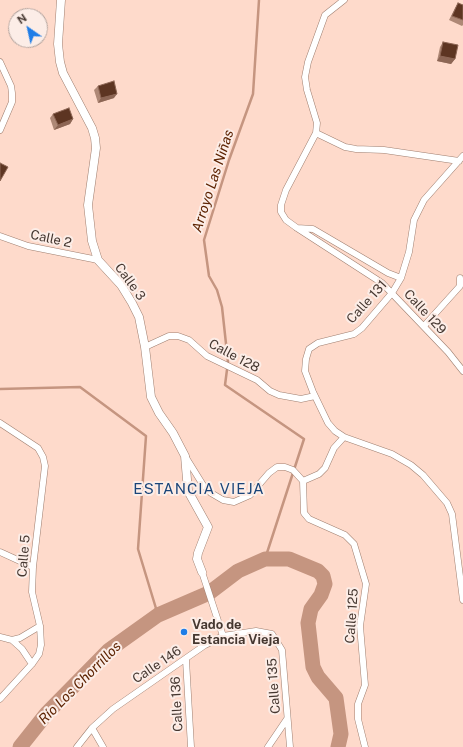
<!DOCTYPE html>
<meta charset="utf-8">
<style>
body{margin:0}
#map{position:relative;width:463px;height:747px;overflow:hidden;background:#fedacb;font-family:"Public Sans",sans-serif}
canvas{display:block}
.north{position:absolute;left:8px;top:8px;width:40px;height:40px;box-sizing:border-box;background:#fcede7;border:1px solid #b3a49e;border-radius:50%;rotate:326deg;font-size:11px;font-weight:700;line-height:16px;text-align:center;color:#453730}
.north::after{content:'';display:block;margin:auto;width:14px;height:18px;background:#1f7de7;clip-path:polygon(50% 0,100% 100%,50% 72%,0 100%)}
</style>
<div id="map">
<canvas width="463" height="747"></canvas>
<div class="north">N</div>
</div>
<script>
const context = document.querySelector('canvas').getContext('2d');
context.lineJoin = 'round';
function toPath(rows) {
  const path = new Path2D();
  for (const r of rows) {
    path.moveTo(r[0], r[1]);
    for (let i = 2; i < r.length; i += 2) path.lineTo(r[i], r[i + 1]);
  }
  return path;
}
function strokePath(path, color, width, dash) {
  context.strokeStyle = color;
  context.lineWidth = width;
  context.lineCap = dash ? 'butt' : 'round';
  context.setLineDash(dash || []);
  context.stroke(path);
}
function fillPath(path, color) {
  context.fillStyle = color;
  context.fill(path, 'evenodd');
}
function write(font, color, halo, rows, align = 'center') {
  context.font = font + ' "Public Sans",sans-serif';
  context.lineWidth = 4;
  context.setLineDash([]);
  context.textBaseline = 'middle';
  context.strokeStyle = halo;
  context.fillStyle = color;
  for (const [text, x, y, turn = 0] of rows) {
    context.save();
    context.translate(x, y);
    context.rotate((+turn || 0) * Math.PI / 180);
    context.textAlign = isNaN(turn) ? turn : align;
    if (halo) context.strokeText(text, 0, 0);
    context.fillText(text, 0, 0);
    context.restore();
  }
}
strokePath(toPath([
 [259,0,253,94,229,160,204,240,209,276,217,290,222,307,228,362,225,385,304,439,265,559],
 [0,389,80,387,146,436,138,549,158,615]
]), '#c59580', 2.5);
strokePath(toPath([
 [20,747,47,713,109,650,158,615,209,593,238,571,265,559,289,559,318,571,323,576,325,584,321,595,311,609,308,623,313,667,318,677,336,698,341,734,338,747]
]), '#c59580', 15);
const minor = toPath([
 [344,0,325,15,308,62,305,77,307,90,317,123,316,133,286,190,281,205,281,212,286,220,297,228,382,283,448,352,463,371],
 [0,62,11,86,12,93,12,102,0,130],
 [316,133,345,147,356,149,384,150,459,161],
 [463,156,424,200,414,220,409,252,401,278,392,293,362,328,354,334,318,343,309,349,306,359,305,371,313,392,328,423,335,431,344,437,392,454,411,465,423,475,447,503,452,514,463,600],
 [297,228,313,229,388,273,401,278],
 [0,236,28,246,98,260],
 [424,326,460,286,460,278],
 [145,347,169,336,178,336,189,340,207,356,257,380,270,391,279,395,301,399,315,396],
 [0,423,38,448,43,457,45,466,33,567,32,592,40,626,41,645,39,654,32,664,0,699],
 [185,456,203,485,211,493,223,500,234,502,250,495,269,473,277,467,285,467,293,470,303,481,304,513,309,519,345,535,354,544,366,584,360,626,365,685,358,704,358,719,365,747],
 [303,481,319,474,325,468,334,448,344,437],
 [0,552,33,567],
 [202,572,223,636],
 [0,637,12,640,22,649,32,664],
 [12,640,20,638,40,626],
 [186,660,191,747],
 [92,728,103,747],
 [77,747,92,728,113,709,205,645,223,636,256,631,272,634,282,650,290,747],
 [268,747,287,719]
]);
const tertiary = toPath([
 [61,0,58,44,60,62,63,73,92,128,95,138,96,148,88,205,92,241,98,260,121,285,132,303,139,317,145,347,151,397,159,413,173,433,185,456,188,491,208,527,198,553,197,559,202,572]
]);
strokePath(minor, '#9f7f70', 7);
strokePath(tertiary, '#9f7f70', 9);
strokePath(minor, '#fff', 6);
strokePath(tertiary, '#fff', 8);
fillPath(toPath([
 [458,3,463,5,463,25,462,26,449,20,455,8],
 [443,42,455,59,451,64,437,61,440,47],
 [98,86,114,98,98,103,94,90],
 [53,114,73,119,70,124,54,130,50,118]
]), '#ae8876');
fillPath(toPath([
 [440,56,455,59,451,64,437,61],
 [117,94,114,98,98,103,101,98],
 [73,119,70,124,54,130,58,125]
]), '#8d6655');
const building = toPath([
 [458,3,463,5,463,20,452,16,458,3],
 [443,42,458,45,455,59,440,56,443,42],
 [114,81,117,94,101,98,98,86,114,81],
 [69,108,73,119,58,125,53,114,69,108],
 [0,163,8,167,0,181,0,163]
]);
fillPath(building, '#5d3522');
strokePath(building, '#8d6655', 1);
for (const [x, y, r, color] of [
 [184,632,4,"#1f7de7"]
]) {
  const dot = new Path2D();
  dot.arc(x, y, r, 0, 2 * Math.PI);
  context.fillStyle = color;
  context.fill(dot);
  strokePath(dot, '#fcede7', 1.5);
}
write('13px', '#453730', '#fcede7', [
 ["Calle 2",51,239,12],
 ["Calle 3",130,282,54],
 ["Calle 131",367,302,-48],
 ["Calle 129",425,312,47],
 ["Calle 128",234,356,28],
 ["Calle 5",24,556,-85],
 ["Calle 125",352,616,-86],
 ["Calle 146",157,665,-34],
 ["Calle 135",274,686,-94],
 ["Calle 136",177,704,-93]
]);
write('bold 13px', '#453730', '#fcede7', [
 ["Vado de",192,625],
 ["Estancia Vieja",192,640]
], 'left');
write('italic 14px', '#5d2302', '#fcede7', [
 ["Arroyo Las Niñas",213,181,-72],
 ["Río Los Chorrillos",80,683,-45]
]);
context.letterSpacing = '1px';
write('15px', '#1a4579', '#fcede7', [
 ["ESTANCIA VIEJA",199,489]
]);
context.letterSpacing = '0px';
</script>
